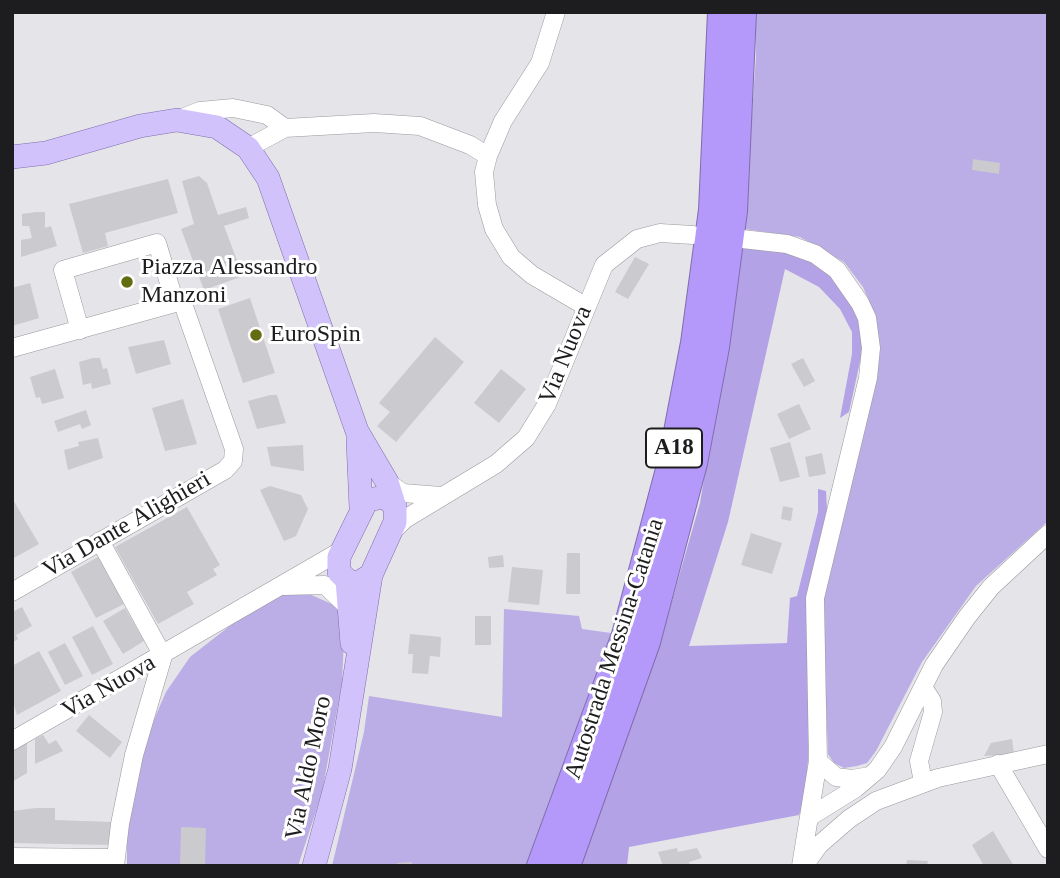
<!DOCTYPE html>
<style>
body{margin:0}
#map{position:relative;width:1060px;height:878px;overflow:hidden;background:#e5e4e9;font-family:Georgia,serif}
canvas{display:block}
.frame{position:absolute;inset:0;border:14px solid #1d1c1e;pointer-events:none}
</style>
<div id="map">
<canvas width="1060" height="878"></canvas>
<div class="frame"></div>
</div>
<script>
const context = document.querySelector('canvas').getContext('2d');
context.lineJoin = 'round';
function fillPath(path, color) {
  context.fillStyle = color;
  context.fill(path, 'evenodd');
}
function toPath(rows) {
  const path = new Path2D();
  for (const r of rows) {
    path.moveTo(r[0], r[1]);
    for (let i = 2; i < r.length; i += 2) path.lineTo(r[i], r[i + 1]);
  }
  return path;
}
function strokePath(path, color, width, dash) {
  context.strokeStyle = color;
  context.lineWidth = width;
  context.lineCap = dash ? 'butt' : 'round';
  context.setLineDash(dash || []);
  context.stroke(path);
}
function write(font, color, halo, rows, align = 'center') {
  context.font = font + ' Georgia,serif';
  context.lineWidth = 6;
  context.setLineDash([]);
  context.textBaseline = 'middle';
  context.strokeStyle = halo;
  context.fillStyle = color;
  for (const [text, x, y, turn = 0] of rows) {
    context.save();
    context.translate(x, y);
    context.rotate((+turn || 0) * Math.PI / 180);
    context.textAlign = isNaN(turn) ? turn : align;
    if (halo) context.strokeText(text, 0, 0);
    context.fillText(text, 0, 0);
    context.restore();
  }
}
fillPath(toPath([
 [755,12,1048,12,1048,521,976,586,922,662,876,751,867,763,857,766,844,768,834,763,828,754,822,604,880,349,876,318,863,287,844,262,800,237,744,229,756,57],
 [285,590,307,593,334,605,340,614,344,638,342,682,322,793,298,866,127,866,127,829,146,738,166,692,190,657,231,625],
 [504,609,579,616,582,629,611,633,527,866,332,866,364,732,369,696,502,717]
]), '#bbade5');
fillPath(toPath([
 [743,246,785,251,809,261,831,277,845,294,858,319,863,348,849,412,840,418,852,354,852,332,840,309,819,287,785,269,728,522,689,646,787,643,790,598,797,596,818,512,818,489,826,491,827,510,805,800,799,815,629,847,627,866,580,866,661,639,700,503]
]), '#b3a2e6');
fillPath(toPath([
 [973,159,1000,163,999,174,972,170],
 [199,176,207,183,218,215,246,207,249,218,224,226,243,276,204,290,181,229,194,224,182,181],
 [168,179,178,213,105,233,108,246,83,253,69,204],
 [36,212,45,212,45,228,51,226,57,246,21,257,21,240,32,238,29,226,22,226,22,214],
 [635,257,649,264,628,299,615,292],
 [30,283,39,318,12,326,12,288],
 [250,298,275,373,243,383,218,309],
 [435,337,464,362,396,442,377,426,390,412,379,403],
 [164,340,171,364,136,374,128,347],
 [93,358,100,358,103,369,107,368,111,384,92,389,91,383,83,385,79,362],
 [803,358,815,381,804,387,791,364],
 [55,369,64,398,42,404,40,397,36,398,30,377],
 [501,369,526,389,499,423,474,403],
 [270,395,277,395,286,423,257,429,248,401],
 [183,399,197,444,165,451,152,408],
 [799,404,811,429,789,439,777,414],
 [86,410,91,425,82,429,80,424,58,432,54,421],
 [98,438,103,458,68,470,64,450,79,446,78,442],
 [790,442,800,477,780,482,770,448],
 [303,445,304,471,271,466,267,447],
 [822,453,826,474,809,477,805,457],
 [270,486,301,495,308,509,296,536,284,541,260,490],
 [12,498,39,544,12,559,13,527],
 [783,506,793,508,791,521,781,519],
 [187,507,220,565,213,569,217,575,187,592,194,604,158,624,115,547],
 [751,533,782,543,772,574,741,565],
 [567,553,580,553,580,594,566,594],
 [503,555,504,567,489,568,488,557],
 [98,557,124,604,96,618,71,572],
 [512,567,543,570,539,605,508,602],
 [22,607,32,626,16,635,18,639,12,643,12,612],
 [125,608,144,641,123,654,103,621],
 [475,616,491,616,491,645,475,645],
 [93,626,113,664,92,675,72,637],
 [410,634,441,637,440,657,430,656,428,674,412,673,413,654,408,654],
 [65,643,83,676,65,685,48,652],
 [39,651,61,691,17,715,12,699,12,666],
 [89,715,122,742,110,758,76,731],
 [43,735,49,744,56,740,63,751,35,764,35,739],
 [1012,739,1014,754,984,756,991,743],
 [27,741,27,773,12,782,12,750],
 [36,808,55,808,55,820,113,822,111,845,12,843,12,811],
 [181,827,206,828,205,866,180,866],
 [993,831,1006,853,1014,866,984,866,972,845],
 [677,848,678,852,697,848,702,858,689,862,690,866,663,866,658,852],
 [907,860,928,861,927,866,906,866],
 [412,862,412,866,397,866,397,863]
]), '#cbcacf');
const minor = toPath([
 [177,120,200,111,233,108,267,115,285,128],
 [248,148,285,128,374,123,420,126,470,145,488,156,484,172,487,205,494,229,511,257,532,275,585,306],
 [488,156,503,121,540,63,556,12],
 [742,239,787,244,815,254,837,270,860,303,867,318,871,348,868,378,815,598,818,761,801,866],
 [80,330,63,270,157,243,175,303],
 [12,348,182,301,234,449,233,461,225,470,12,592],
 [387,482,403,493,441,496],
 [390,534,405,519,496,464,526,438,547,404,604,265,637,239,660,233,693,235],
 [100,541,163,656],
 [284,586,325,585,348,607],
 [923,687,932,701,933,712,919,761,923,782],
 [12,741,344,549],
 [818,761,836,777,852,779,870,776],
 [998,764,1048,849],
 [811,816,856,788,877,770,893,747,934,665,967,617,991,587,1048,534],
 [12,857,116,858],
 [115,866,120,824,134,755,163,656],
 [804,866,819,845,849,819,876,801,938,778,1048,754]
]);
const major = toPath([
 [12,157,46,153,140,126,177,120,217,127,248,148,268,178,357,431,387,482,393,501],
 [358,441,361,508],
 [347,580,352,643],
 [314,866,340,769,371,575,395,522,395,506,385,497,367,500,339,557,339,572,347,580,356,584,371,575]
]);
const highway = toPath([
 [540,866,625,635,672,458,694,343,712,210,721,12],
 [567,866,647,642,694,463,716,347,734,211,743,12]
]);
strokePath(minor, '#99999d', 19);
strokePath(major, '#7f6dad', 24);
strokePath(highway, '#7f6dad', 28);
strokePath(minor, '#fff', 18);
strokePath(major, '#d2c2fc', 23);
strokePath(highway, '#b499fa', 26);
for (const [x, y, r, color] of [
 [127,282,7,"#636c11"],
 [256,335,7,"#636c11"]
]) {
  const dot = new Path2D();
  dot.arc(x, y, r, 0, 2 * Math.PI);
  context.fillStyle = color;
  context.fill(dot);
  strokePath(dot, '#fff', 2.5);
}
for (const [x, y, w] of [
 [674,448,56]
]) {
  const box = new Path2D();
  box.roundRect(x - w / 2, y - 19.5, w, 39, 5);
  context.fillStyle = '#fff';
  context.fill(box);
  strokePath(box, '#1d1c1e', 2);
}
write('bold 23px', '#1d1c1e', null, [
 ["A18",674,448]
]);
write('24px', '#1d1c1e', '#fff', [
 ["Piazza Alessandro",141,268],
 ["Manzoni",141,296],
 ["EuroSpin",270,335]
], 'left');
write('24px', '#1d1c1e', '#fff', [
 ["Via Nuova",566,355,-68],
 ["Via Dante Alighieri",127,525,-30],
 ["Autostrada Messina-Catania",615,649,-72],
 ["Via Nuova",109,687,-30],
 ["Via Aldo Moro",309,768,-78]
]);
</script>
